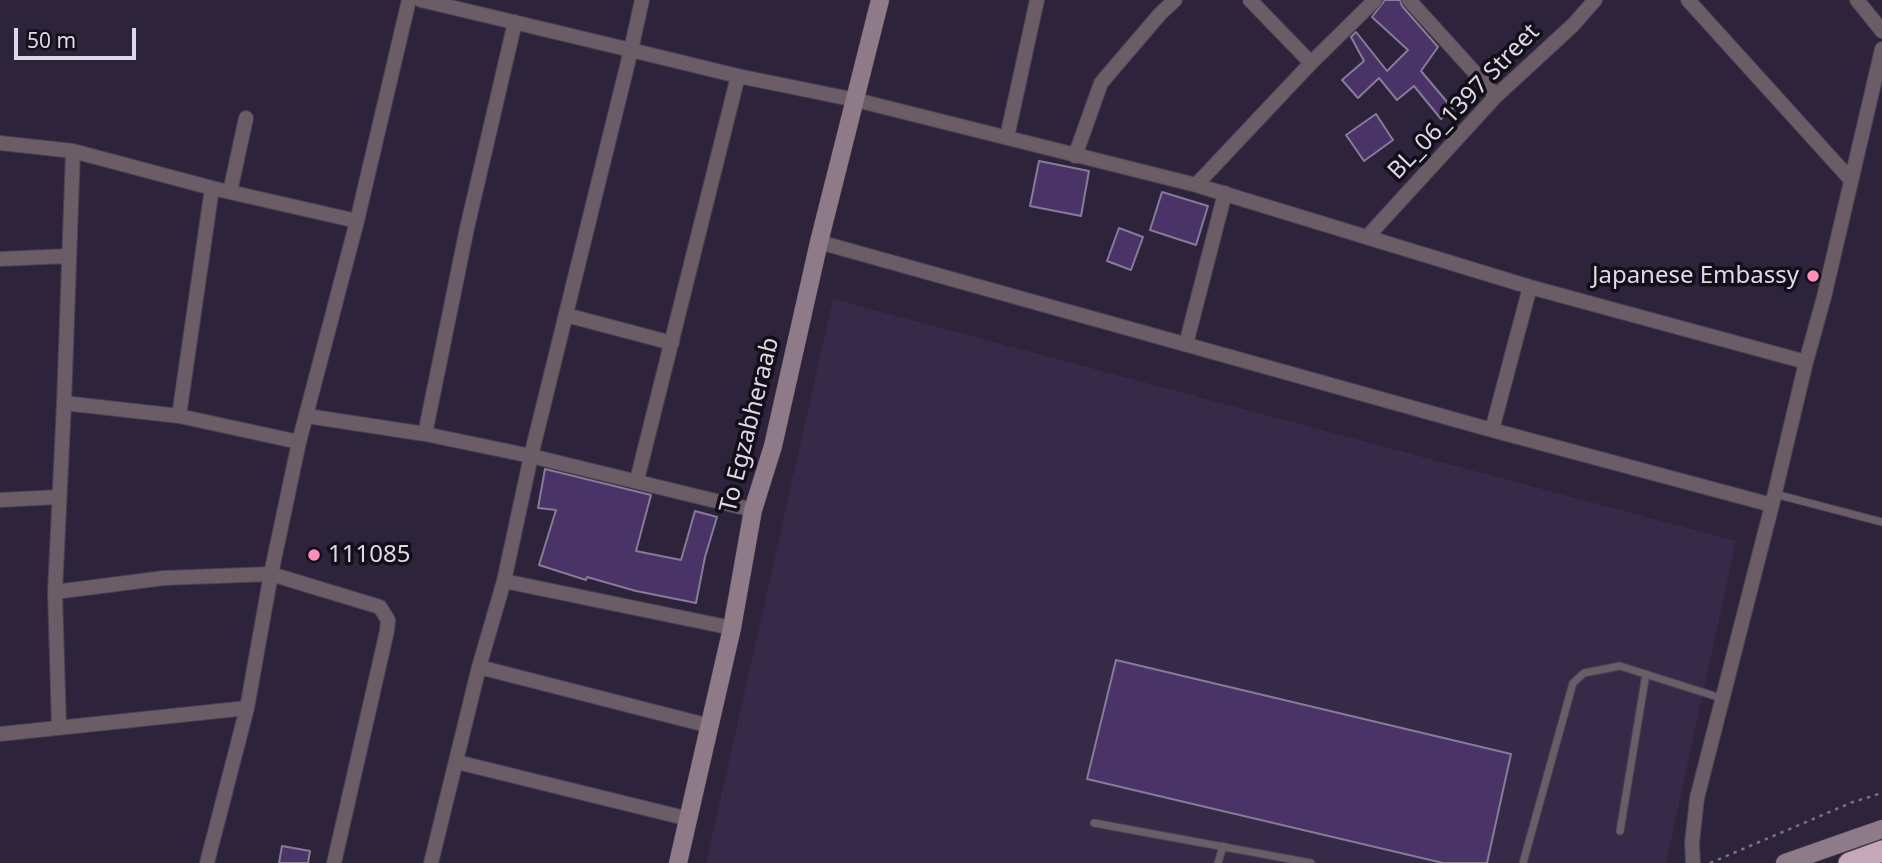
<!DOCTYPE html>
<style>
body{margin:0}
#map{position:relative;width:1882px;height:863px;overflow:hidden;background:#2d233b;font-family:"Noto Sans",sans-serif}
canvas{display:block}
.scale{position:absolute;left:14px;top:28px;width:122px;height:32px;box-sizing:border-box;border:4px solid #ded8e8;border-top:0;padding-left:9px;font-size:21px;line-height:24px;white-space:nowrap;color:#ded8e8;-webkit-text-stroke:5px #130f19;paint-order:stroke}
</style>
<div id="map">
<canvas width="1882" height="863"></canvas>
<div class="scale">50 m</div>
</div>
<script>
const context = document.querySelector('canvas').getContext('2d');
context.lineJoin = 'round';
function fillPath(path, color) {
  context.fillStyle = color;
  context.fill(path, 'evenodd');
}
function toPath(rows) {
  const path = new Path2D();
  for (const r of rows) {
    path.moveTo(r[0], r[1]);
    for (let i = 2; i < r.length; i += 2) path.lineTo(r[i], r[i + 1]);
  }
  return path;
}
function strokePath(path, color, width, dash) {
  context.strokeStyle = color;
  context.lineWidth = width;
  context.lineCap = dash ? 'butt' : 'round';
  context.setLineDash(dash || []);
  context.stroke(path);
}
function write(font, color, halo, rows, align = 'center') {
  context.font = font + ' "Noto Sans",sans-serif';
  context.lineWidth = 7;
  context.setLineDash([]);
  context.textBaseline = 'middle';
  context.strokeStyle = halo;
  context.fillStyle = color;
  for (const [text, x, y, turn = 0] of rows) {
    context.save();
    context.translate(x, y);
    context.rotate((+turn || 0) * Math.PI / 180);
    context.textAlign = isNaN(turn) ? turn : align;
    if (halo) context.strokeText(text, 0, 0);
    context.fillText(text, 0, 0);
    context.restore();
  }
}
fillPath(toPath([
 [833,299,1736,541,1666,863,706,863]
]), '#372a48');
const building = toPath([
 [1385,0,1400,0,1402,6,1438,47,1421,71,1453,109,1441,119,1414,86,1397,100,1379,78,1358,98,1342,80,1364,61,1351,37,1356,32,1387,71,1408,50,1372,17,1385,0],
 [1376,114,1393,140,1364,161,1346,135,1376,114],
 [1039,161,1089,171,1081,216,1030,206,1039,161],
 [1162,192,1208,206,1196,245,1150,230,1162,192],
 [1119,228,1143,237,1131,270,1107,261,1119,228],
 [545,469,651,495,636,551,681,560,695,511,717,517,705,557,696,603,636,591,587,577,586,580,539,565,556,510,538,508,545,469],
 [1116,660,1511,754,1487,863,1443,863,1087,779,1116,660],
 [282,846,310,851,308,863,279,863,282,846]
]);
fillPath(building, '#4a3367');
strokePath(building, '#877c98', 2);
const lane = toPath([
 [1775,494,1882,522],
 [1094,823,1311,863],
 [1620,831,1646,674],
 [1218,863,1223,846],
 [1523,863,1573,683,1584,673,1620,666,1721,698]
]);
const street = toPath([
 [421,0,631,50,531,456,504,581,479,667,431,863],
 [642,0,631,50,738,76,856,100,1196,185,1530,287,1806,362,1824,297,1882,49],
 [1250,0,1311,63],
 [1409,0,1496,96],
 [1688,0,1851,180],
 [1857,0,1882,31],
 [1007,137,1037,0],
 [0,143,73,151],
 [1075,156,1101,83,1160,14,1175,0],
 [1196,185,1311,63,1375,0],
 [230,192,246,118],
 [1367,237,1496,96,1573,25,1595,0],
 [819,242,1492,430,1772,505,1806,362],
 [0,259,68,256],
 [566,315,672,343],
 [1186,344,1225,193],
 [179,416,212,188],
 [307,416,425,434,531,456,753,510],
 [1492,430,1530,287],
 [425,434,467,228,515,22],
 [299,442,179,416,64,403,73,151,212,188,357,221],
 [637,480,738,76],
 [0,500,58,497],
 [504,581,732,628],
 [55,592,64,403],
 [479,667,710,726],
 [59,727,55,592,164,578,271,574,380,607,388,620,387,631,334,863],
 [0,734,247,708],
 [457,762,689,819],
 [207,863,247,708,271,574,299,442,357,221,409,0],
 [1693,863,1692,843,1697,798,1772,505]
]);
const secondary = toPath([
 [678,863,732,628,753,510,773,446,819,242,880,0],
 [1785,863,1882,829]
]);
const highway = toPath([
 [1849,863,1882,851]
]);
strokePath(lane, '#494057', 9);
strokePath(street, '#494057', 16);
strokePath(secondary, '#494057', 19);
strokePath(highway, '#494057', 23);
strokePath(toPath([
 [1710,863,1853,802,1882,793]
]), '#7a7186', 2.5, [3.5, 5]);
strokePath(lane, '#6a5d65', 7);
strokePath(street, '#6a5d65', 14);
strokePath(secondary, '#8f7b87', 18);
strokePath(highway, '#c6a6b9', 21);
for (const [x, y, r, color] of [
 [1813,276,7,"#ff8eb9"],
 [314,555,7,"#ff8eb9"]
]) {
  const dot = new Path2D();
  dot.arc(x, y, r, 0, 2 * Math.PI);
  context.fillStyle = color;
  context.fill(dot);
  strokePath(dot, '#130f19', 2.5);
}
write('24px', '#ded8e8', '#130f19', [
 ["BL_06_1397 Street",1464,102,-46],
 ["To Egzabheraab",750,425,-76]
]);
write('24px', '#ded8e8', '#130f19', [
 ["Japanese Embassy",1799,276],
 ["111085",328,555,"left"]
], 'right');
</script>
